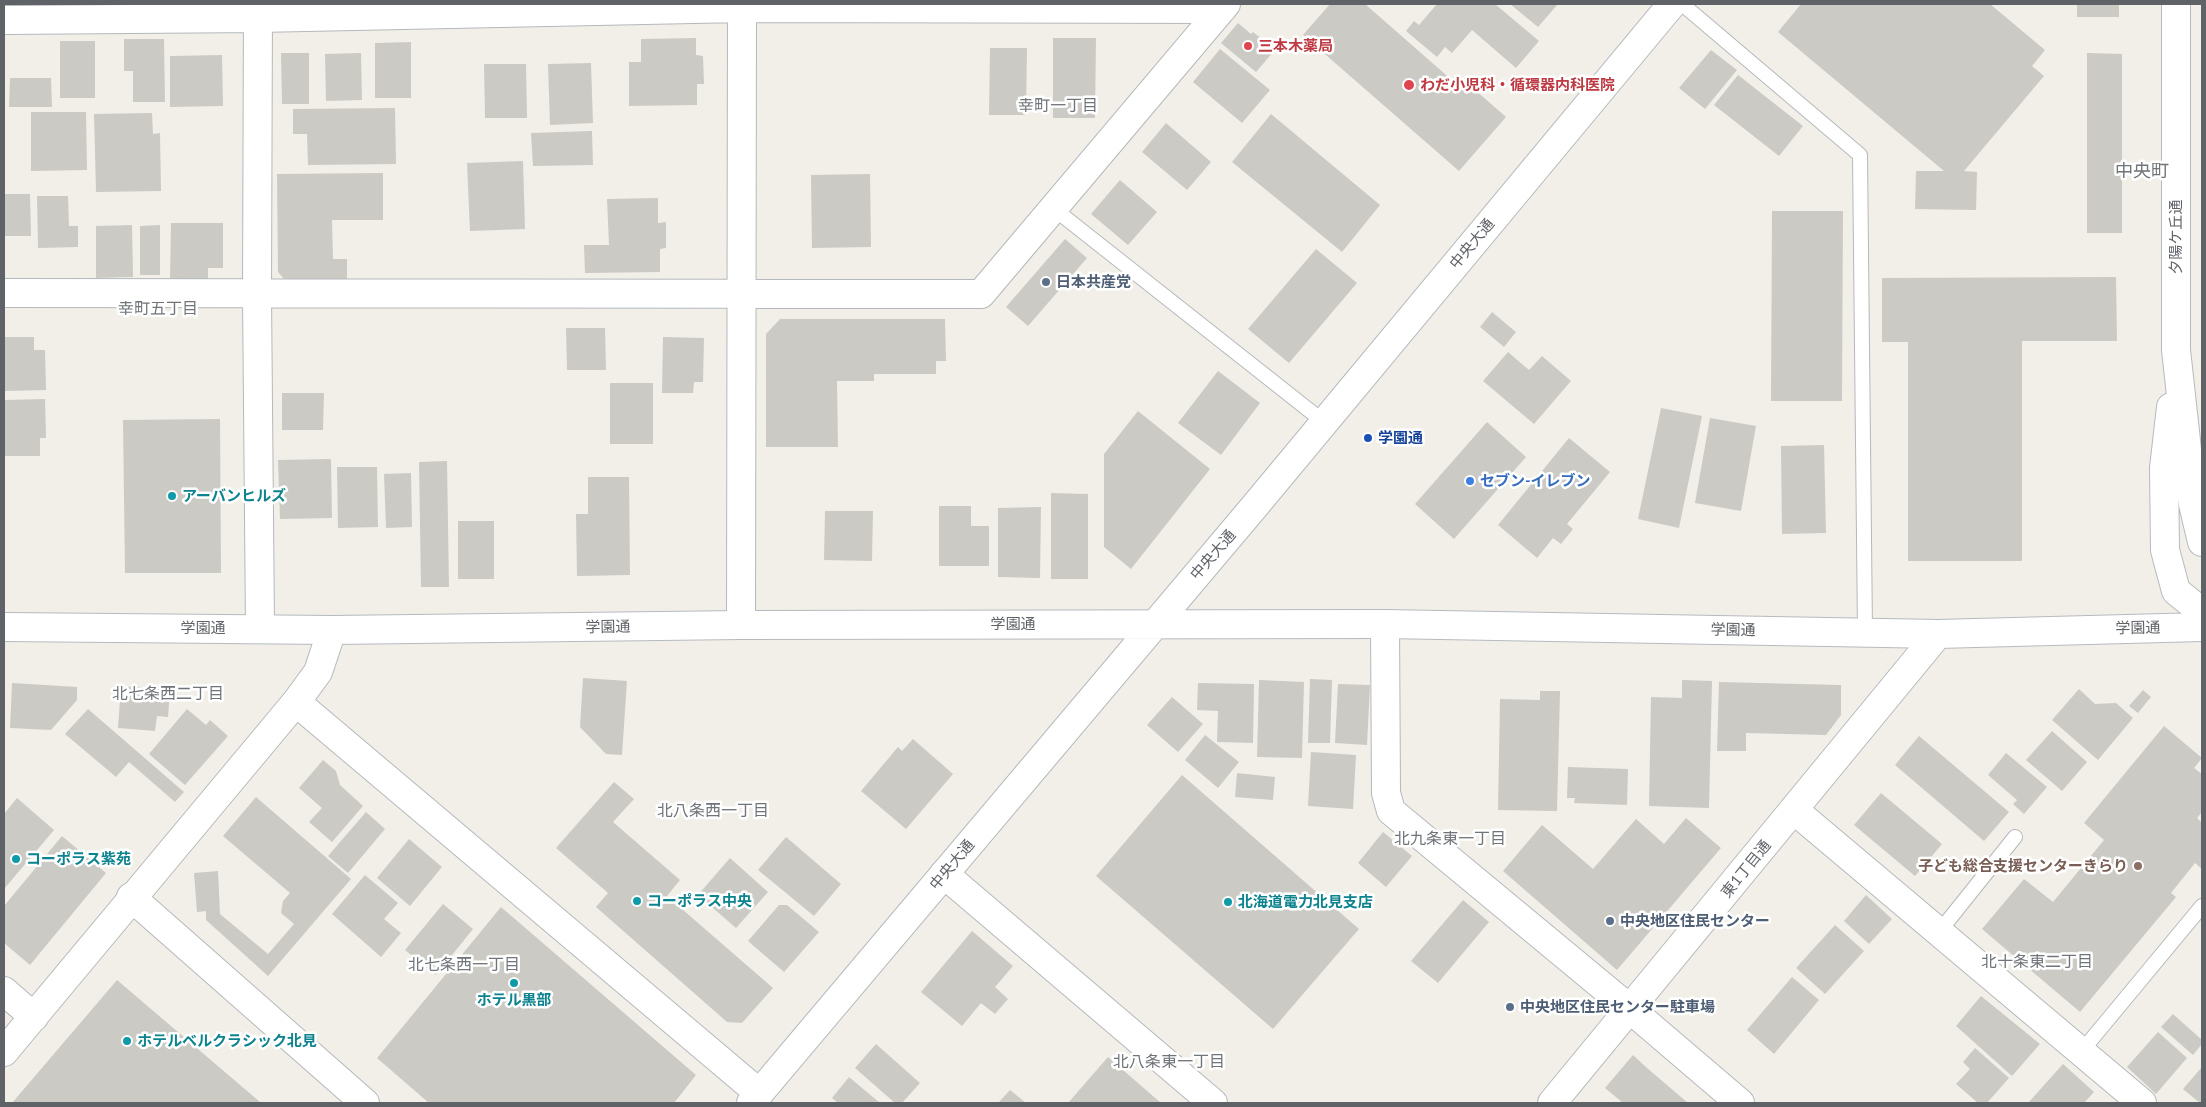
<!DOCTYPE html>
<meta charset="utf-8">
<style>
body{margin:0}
#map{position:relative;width:2206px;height:1107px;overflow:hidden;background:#f1efe8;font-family:Lato,sans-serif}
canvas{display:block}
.frame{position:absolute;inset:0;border:5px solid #5f6368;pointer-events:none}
</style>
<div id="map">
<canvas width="2206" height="1107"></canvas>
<div class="frame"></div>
</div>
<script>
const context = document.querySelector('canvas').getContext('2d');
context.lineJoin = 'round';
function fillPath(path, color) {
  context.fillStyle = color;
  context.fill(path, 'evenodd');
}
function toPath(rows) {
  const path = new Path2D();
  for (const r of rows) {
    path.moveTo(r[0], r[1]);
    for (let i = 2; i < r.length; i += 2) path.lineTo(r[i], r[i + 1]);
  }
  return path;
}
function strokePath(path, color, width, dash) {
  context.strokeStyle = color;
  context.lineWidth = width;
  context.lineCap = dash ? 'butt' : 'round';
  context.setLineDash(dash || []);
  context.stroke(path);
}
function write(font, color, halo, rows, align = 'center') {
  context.font = font + ' Lato,"Noto Sans JP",sans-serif';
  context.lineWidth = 5;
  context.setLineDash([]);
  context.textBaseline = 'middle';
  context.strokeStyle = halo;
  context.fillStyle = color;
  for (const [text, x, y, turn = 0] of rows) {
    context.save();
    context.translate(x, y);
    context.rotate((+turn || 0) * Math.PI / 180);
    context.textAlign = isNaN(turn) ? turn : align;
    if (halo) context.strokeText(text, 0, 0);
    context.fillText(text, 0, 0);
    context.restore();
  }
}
fillPath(toPath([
 [1330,4,1365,4,1461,88,1466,82,1506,117,1459,171,1303,35],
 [1437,4,1495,4,1539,41,1516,68,1472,30,1452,53,1445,47,1437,57,1406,31,1414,21,1419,25],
 [1510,4,1558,4,1538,27],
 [1801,4,1990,4,2045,50,2032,66,2044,76,1964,171,1977,172,1976,210,1915,209,1916,171,1944,171,1778,32],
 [2077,4,2119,4,2119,17,2077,17],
 [1238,23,1251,34,1253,32,1275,50,1256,72,1221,43],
 [696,38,696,55,703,56,704,84,697,84,697,105,629,106,629,62,641,62,641,39],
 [1053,38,1096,38,1095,118,1053,118],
 [124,39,164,39,165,102,133,102,133,71,124,71],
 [60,41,95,41,95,98,60,98],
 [411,42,411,98,375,98,375,43],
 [990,48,1027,48,1026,115,989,115],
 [1220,49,1270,90,1242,123,1193,82],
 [1711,50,1737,70,1705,109,1679,88],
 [281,53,309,53,309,104,282,104],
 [361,53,362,100,326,101,325,54],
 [2087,53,2122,54,2122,233,2087,233],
 [222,55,223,106,170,107,170,56],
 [591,63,593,123,550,125,548,64],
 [484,64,526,64,527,118,485,118],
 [1738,75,1803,126,1779,156,1714,105],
 [10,78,51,78,52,107,9,107],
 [395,108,396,164,308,165,307,134,293,134,293,109],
 [31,112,86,112,87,170,31,171],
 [152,113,153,134,160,133,161,191,96,192,94,114],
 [1271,114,1380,205,1342,252,1232,162],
 [1166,123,1211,162,1187,190,1142,152],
 [592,131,593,165,533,166,531,133],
 [523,161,525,229,470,231,467,163],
 [383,173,383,220,332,220,333,259,347,259,347,285,290,286,278,272,277,174],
 [870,174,871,247,812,248,811,175],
 [1120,180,1157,212,1128,245,1091,214],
 [4,194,30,194,31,236,4,236],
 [37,196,68,196,69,226,78,226,78,247,38,248],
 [658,198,658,223,666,222,666,248,660,249,660,272,585,273,584,245,609,245,607,199],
 [1772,211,1843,211,1842,401,1771,401],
 [171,223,223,223,223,268,208,268,208,280,170,280],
 [132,225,133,277,96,278,96,226],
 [160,225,160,275,140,275,140,226],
 [1065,239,1087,258,1028,326,1006,307],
 [1316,249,1357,283,1289,363,1248,329],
 [2116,277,2117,341,2022,341,2022,561,1908,561,1908,342,1882,342,1882,278],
 [1492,312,1516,332,1504,347,1480,327],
 [780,319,945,319,946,361,936,361,936,374,874,374,874,381,837,381,838,447,766,447,766,334],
 [566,328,605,328,606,370,567,370],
 [4,337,34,337,34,350,45,350,46,390,4,391],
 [663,337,704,338,703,382,694,382,693,393,662,393],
 [1508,352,1529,370,1542,356,1571,381,1534,424,1483,381],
 [1218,371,1260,403,1221,455,1178,423],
 [610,383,653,383,653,444,610,444],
 [282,393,324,393,323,430,282,430],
 [45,399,46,438,40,438,40,456,4,456,4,400],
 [1661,408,1702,416,1679,528,1638,519],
 [1138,411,1210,469,1131,569,1104,547,1104,454],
 [1710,418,1756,426,1741,511,1695,503],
 [220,419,221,573,125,573,123,420],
 [1487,422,1526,457,1454,539,1415,504],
 [1569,438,1610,472,1567,524,1573,529,1561,544,1553,538,1537,558,1498,525],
 [1824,445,1826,533,1782,534,1781,446],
 [331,459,332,518,280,519,278,460],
 [447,461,449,587,421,587,419,462],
 [337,467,377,467,378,527,338,528],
 [411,473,412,527,386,528,384,474],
 [588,477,629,477,630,575,577,576,576,514,588,514],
 [1051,493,1088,494,1088,579,1051,579],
 [939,506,971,506,971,526,989,526,989,566,939,566],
 [1041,507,1040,578,998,577,998,508],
 [825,511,873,511,872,561,824,560],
 [458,521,494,521,494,579,458,579],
 [583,678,627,681,622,755,606,754,580,727],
 [1310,679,1332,680,1330,743,1308,743],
 [1259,680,1304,682,1302,758,1257,757],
 [1682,680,1712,681,1709,808,1649,806,1651,697,1682,698],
 [1719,682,1841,685,1841,715,1826,735,1746,733,1746,751,1717,751],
 [12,683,77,687,77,700,51,730,10,728],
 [1198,683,1254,684,1253,743,1217,742,1218,711,1197,710],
 [1338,684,1370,685,1367,745,1335,743],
 [121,686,170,690,168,717,157,716,155,731,118,728],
 [2079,689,2095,704,2116,703,2133,718,2098,760,2052,720],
 [2143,690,2151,697,2138,713,2129,706],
 [1540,691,1560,691,1557,811,1498,810,1500,699,1540,700],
 [1172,697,1203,724,1178,752,1147,725],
 [88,709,184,792,175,802,129,762,116,777,65,734],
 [187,709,206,725,210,720,228,736,185,785,149,754],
 [2164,726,2202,758,2194,768,2202,774,2202,812,2197,818,2202,823,2202,869,2195,863,2171,893,2176,897,2080,1012,1982,929,2024,879,2053,902,2104,840,2084,823],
 [2052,731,2087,762,2062,791,2026,760],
 [1205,735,1239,762,1218,788,1185,760],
 [1919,736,2009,812,1984,841,1895,765],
 [913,739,953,774,906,829,861,791,898,747,902,751],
 [1311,752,1356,755,1353,809,1308,806],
 [2006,753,2047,787,2024,814,2013,804,2017,800,1988,775],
 [323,760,336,771,340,785,363,806,332,842,309,822,322,808,299,788],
 [1568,767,1628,769,1627,805,1574,803,1575,798,1567,798],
 [1237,773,1275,777,1273,800,1235,797],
 [1182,775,1359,929,1273,1029,1096,876],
 [614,782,634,799,613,822,680,880,667,896,773,988,742,1023,727,1022,596,907,608,893,556,848],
 [1881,793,1942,844,1915,876,1854,825],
 [256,797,351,879,268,976,206,920,206,911,197,912,194,873,218,871,220,914,268,954,294,924,281,913,283,901,290,893,223,836],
 [17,798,54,830,4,889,4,814],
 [366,812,385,829,348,873,328,856],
 [1686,818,1721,848,1617,970,1503,871,1542,825,1593,869,1636,819,1664,844],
 [1383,832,1412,856,1386,887,1358,863],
 [62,836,106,873,30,965,4,943,4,906],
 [786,837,841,884,814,916,758,870],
 [409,839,442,867,410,906,377,878],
 [730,858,768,892,736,928,698,895],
 [365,875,398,903,384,919,401,933,381,957,332,914],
 [1866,895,1892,919,1869,944,1844,921],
 [1463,900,1489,922,1438,983,1411,961],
 [443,904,473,929,436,975,405,950],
 [779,905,787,905,819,932,784,972,748,941],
 [501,907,696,1075,674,1103,429,1103,377,1058],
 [1835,925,1864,951,1825,994,1796,968],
 [972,931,1013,966,995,987,1008,999,995,1014,981,1003,962,1026,921,992],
 [1792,977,1819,1000,1774,1054,1747,1030],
 [117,980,260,1102,12,1103],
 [1981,996,2040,1044,2012,1076,1956,1026],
 [2173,1014,2202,1040,2202,1044,2193,1055,2161,1027],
 [2158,1032,2187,1058,2156,1094,2127,1067],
 [876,1044,920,1083,902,1103,895,1103,855,1068],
 [1975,1048,2009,1078,1987,1103,1978,1103,1956,1084,1970,1069,1963,1062],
 [1633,1055,1647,1068,1688,1103,1623,1103,1605,1088],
 [1108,1057,1161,1103,1068,1103],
 [2063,1064,2094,1092,2084,1103,2028,1103],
 [2202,1067,2202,1103,2200,1103,2183,1089],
 [849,1077,880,1103,838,1103,832,1098],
 [1010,1090,1026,1103,998,1103]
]), '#cccac5');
const lane = toPath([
 [1682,4,1860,155,1865,633],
 [1053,208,1324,422],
 [1939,932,2015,837],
 [2081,1052,2202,906]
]);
const street = toPath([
 [258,4,257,294,260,628],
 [4,20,258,18,742,8,1222,9],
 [4,293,981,294,1226,4],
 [1385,624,1386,793,1391,811,1630,1009,1740,1103],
 [741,625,742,4],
 [296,702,759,1093],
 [1794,810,2142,1103],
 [944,874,1213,1103],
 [131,897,365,1103],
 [4,991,34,1017],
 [4,1052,296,702,318,672,332,630],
 [1552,1103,1938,634]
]);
const secondary = toPath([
 [2176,4,2176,350,2193,504,2202,542],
 [2171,407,2164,468,2165,550,2176,591,2202,612],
 [4,627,332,630,741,625,1385,624,1938,634,2202,627],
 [751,1103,1254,507,1672,4]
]);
strokePath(lane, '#b5b8bc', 16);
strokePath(street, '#b5b8bc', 30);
strokePath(secondary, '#b6babf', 30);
strokePath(lane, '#fff', 14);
strokePath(street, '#fff', 28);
strokePath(secondary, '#fff', 28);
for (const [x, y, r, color] of [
 [1248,46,5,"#e0444e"],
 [1409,85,6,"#e0444e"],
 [1046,282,5,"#5c6f8a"],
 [1368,438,5,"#1a4fb4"],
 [1470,481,5,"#3f7fe0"],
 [172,496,5,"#0f9aa8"],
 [16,859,5,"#0f9aa8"],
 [2138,866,5,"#8d6e63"],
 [637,901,5,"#0f9aa8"],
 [1228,902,5,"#0f9aa8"],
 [1610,921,5,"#5c6f8a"],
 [514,983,5,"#0f9aa8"],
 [1510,1007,5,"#5c6f8a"],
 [127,1041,5,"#0f9aa8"]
]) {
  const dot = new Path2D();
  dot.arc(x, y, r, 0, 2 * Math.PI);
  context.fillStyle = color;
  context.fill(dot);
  strokePath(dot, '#fff', 2);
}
write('bold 15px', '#be3a42', '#fff', [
 ["三本木薬局",1258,46],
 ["わだ小児科・循環器内科医院",1420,85]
], 'left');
write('15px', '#5f6368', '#fff', [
 ["夕陽ケ丘通",2176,237,-90],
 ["中央大通",1472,244,-50],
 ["中央大通",1213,555,-49],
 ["学園通",1013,624],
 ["学園通",608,627,-1],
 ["学園通",203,628],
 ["学園通",2138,628,-1],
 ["学園通",1733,630,1],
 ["中央大通",952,865,-50],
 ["東1丁目通",1746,869,-51]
]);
write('bold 15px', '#4e5e75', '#fff', [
 ["日本共産党",1056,282],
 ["中央地区住民センター",1620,921],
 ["中央地区住民センター駐車場",1520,1007]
], 'left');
write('bold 15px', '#164399', '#fff', [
 ["学園通",1378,438]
], 'left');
write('bold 15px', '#366cbe', '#fff', [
 ["セブン-イレブン",1480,481]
], 'left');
write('bold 15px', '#0d838f', '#fff', [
 ["アーバンヒルズ",182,496],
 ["コーポラス紫苑",26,859],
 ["コーポラス中央",647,901],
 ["北海道電力北見支店",1238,902],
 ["ホテル黒部",514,1000,"center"],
 ["ホテルベルクラシック北見",137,1041]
], 'left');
write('bold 15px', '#785e54', '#fff', [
 ["子ども総合支援センターきらり",2128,866]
], 'right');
write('16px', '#70757a', '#fff', [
 ["幸町一丁目",1058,106],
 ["幸町五丁目",158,309],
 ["北七条西二丁目",168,694],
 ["北八条西一丁目",713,811],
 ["北九条東一丁目",1450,839],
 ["北十条東二丁目",2037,962],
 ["北七条西一丁目",464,965],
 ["北八条東一丁目",1169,1062]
]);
write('18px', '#70757a', '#fff', [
 ["中央町",2142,171]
]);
</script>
